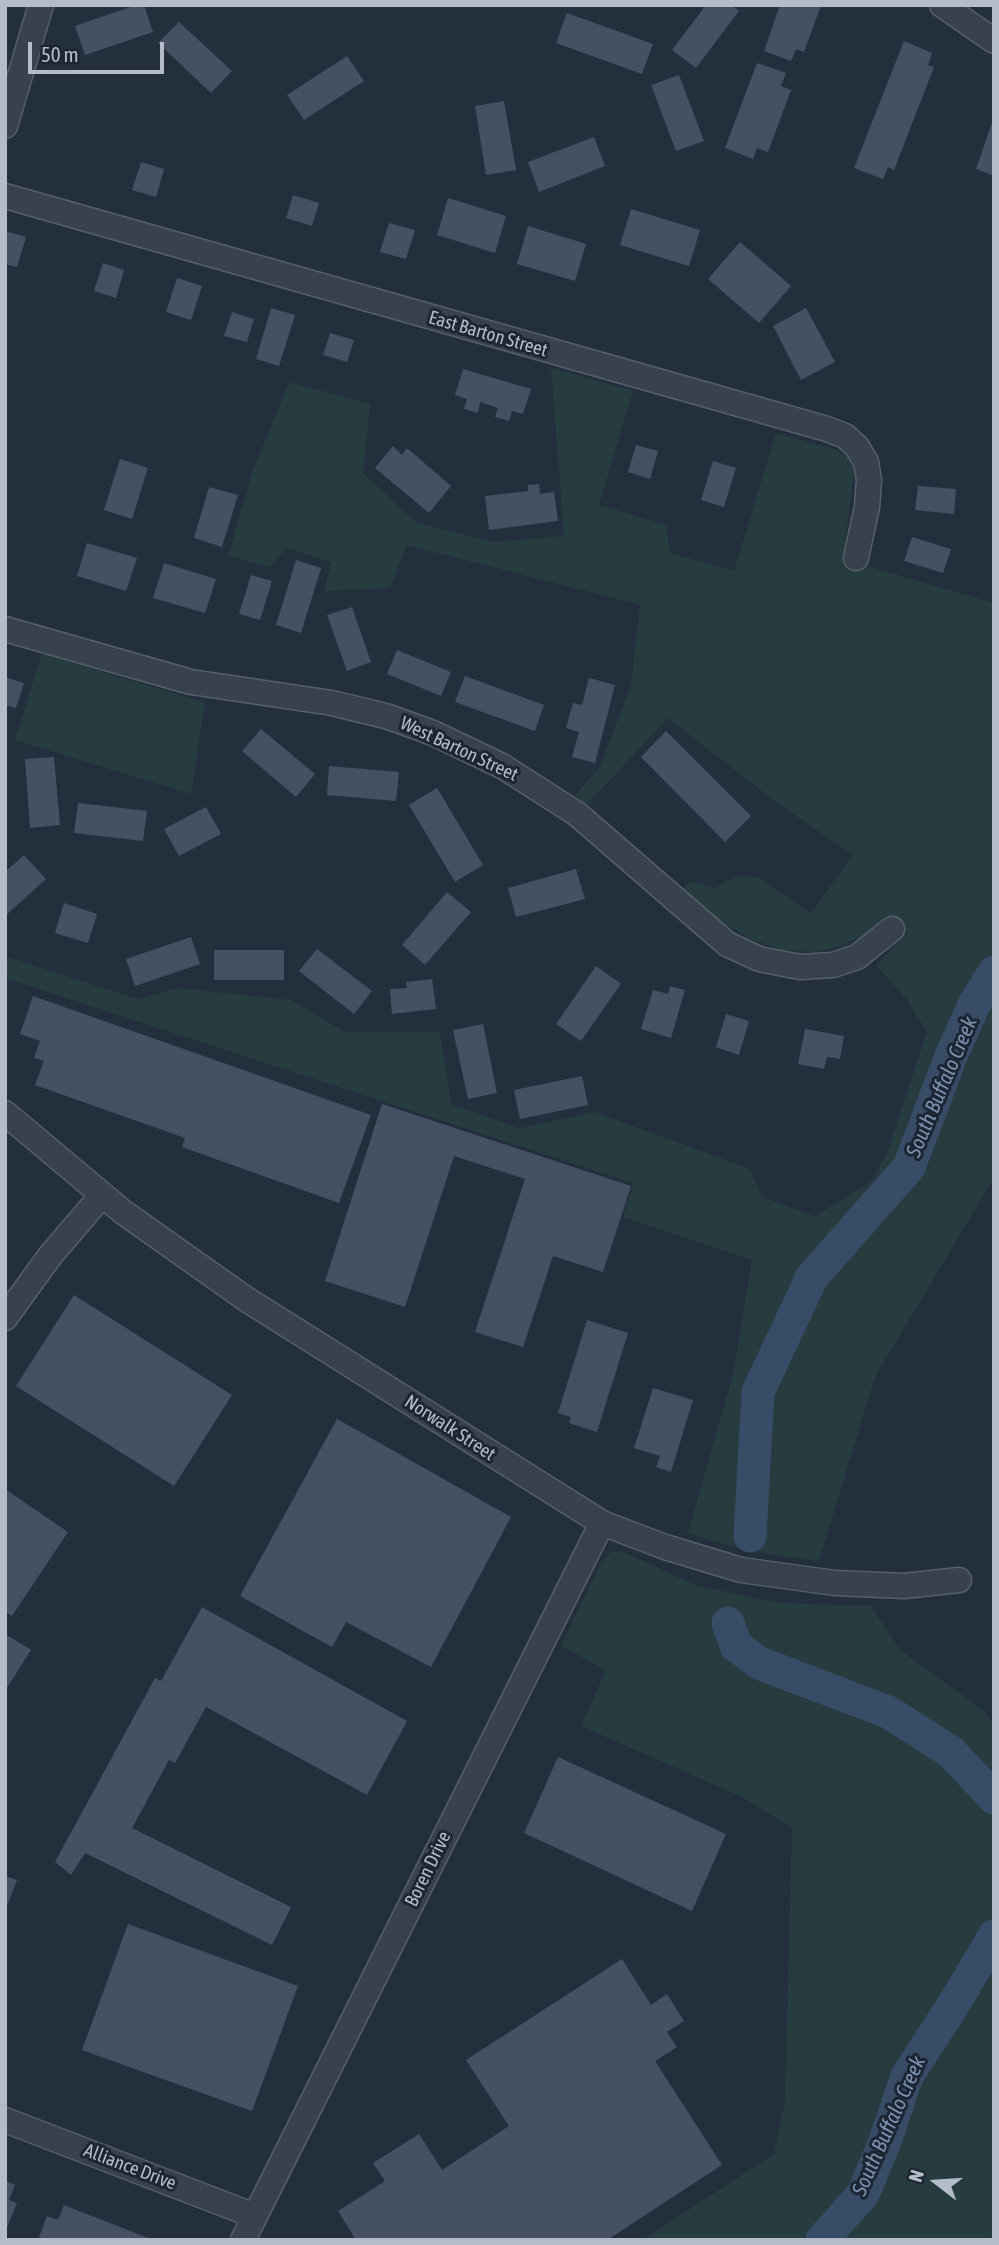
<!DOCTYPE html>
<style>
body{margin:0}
#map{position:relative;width:999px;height:2245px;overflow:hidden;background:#242f3e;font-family:"Asap Condensed",sans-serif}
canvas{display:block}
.frame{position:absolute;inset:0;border:7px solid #b4bcc9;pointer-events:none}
.north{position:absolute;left:901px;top:2147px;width:70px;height:70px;-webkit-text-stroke:5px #1d2633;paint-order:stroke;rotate:287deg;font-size:19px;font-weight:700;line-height:28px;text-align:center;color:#b4bcc9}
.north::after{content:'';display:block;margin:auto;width:24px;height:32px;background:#b4bcc9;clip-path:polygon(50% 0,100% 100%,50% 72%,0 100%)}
.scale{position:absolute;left:28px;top:42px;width:136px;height:32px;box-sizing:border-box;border:4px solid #b4bcc9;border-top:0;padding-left:9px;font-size:21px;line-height:24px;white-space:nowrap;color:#b4bcc9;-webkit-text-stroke:5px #1d2633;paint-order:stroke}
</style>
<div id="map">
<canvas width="999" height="2245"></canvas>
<div class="frame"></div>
<div class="north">N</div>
<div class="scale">50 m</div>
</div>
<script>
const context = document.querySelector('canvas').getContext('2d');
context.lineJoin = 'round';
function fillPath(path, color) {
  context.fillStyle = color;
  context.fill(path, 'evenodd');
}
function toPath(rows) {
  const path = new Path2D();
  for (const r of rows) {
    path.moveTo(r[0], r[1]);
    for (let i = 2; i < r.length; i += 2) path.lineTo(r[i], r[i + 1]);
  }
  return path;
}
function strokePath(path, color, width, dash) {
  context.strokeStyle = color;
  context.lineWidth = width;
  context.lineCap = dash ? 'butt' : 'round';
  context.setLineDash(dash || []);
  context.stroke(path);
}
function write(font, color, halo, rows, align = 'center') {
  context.font = font + ' "Asap Condensed",sans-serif';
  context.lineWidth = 6;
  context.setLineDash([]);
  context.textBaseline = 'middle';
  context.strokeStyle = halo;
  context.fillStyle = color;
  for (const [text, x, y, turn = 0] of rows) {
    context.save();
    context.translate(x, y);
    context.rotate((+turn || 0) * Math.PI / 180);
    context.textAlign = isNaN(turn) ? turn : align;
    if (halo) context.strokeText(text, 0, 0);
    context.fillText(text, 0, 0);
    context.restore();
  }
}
fillPath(toPath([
 [551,368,633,391,599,505,666,525,670,553,734,571,776,433,837,450,848,458,854,472,843,559,994,603,994,1178,875,1377,819,1561,779,1556,723,1544,688,1533,734,1371,752,1260,623,1217,633,1183,5,978,5,956,137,999,178,988,291,1000,345,1032,440,1032,451,1104,519,1128,595,1112,750,1169,762,1197,815,1216,870,1182,886,1156,927,1032,908,1001,876,965,908,933,887,915,861,937,835,948,813,952,782,950,753,940,723,923,681,891,690,881,715,888,736,876,758,877,811,913,853,855,773,800,668,718,587,805,574,796,600,767,631,685,640,605,407,545,390,588,324,591,331,562,286,548,271,567,228,556,252,473,289,382,370,404,363,473,417,523,493,542,564,536],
 [42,653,205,703,191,794,15,740],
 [611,1552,623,1552,698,1586,779,1603,871,1606,900,1650,983,1710,994,1723,994,2234,988,2240,642,2240,774,2154,785,2100,792,1828,742,1797,581,1726,606,1670,561,1646,602,1561]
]), '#263c3f');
strokePath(toPath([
 [750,1536,758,1392,812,1277,909,1167,951,1056,974,1005,994,972],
 [728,1623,736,1646,759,1663,888,1712,951,1752,994,1798],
 [822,2240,863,2194,884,2144,907,2076,957,1999,994,1936]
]), '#394c67', 33);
fillPath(toPath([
 [136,5,144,5,153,32,85,55,75,26],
 [706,5,731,5,739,11,696,68,672,50],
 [780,5,821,5,804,52,796,49,791,61,764,51],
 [567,13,653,44,642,74,556,43],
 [179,22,232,71,211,93,158,43],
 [904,41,932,53,928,65,934,67,894,170,888,167,883,179,854,168],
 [347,56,364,81,304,120,287,95],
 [757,63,786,73,781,86,791,90,768,152,757,148,753,159,725,148],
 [679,75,704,141,676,151,651,85],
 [504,101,516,170,486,175,475,106],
 [993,120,994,120,994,176,976,169],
 [594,137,605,166,539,192,528,162],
 [141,162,164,169,156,197,132,190],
 [293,195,319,203,312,226,286,218],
 [448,198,506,216,495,253,437,235],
 [631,209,700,230,689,266,620,245],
 [389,223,415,230,406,259,380,252],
 [528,226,586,244,575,281,517,264],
 [5,231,26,237,17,267,5,264],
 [740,242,791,286,759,323,708,279],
 [103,263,124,270,116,298,94,291],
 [177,278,202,286,191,320,166,312],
 [271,308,295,315,279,366,256,359],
 [806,308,835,362,801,380,773,326],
 [232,312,254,319,247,342,224,336],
 [330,333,354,340,347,362,323,355],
 [463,369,531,389,523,414,512,411,509,421,495,417,498,408,480,402,478,413,464,409,467,399,455,395],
 [636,445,658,451,650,479,628,472],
 [393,446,402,455,407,448,451,486,429,513,375,468],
 [120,459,148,468,132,519,104,510],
 [713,461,736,468,724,507,701,500],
 [539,484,540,494,554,492,558,521,489,530,485,496,528,491,528,485],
 [918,486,956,489,954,514,915,510],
 [209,487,238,495,222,547,194,538],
 [912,537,951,549,943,573,904,561],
 [87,543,137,558,126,591,77,576],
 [296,560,321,568,301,633,276,625],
 [164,563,216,579,205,613,153,598],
 [251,575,272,581,260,620,239,614],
 [352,607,371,662,347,671,327,615],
 [397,650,451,672,441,696,387,674],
 [465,676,544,705,535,731,455,702],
 [5,677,24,683,16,708,5,705],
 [589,678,615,685,595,763,572,757,579,732,566,728,573,703,582,705],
 [261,729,315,774,296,797,242,751],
 [666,731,751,816,725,842,641,757],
 [54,757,60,825,30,828,25,759],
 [329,766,399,772,396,801,327,795],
 [437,788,483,865,455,882,409,805],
 [78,803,147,811,143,841,74,833],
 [206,807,221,834,179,856,164,829],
 [24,855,46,879,5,916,5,872],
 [576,869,585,899,516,917,508,888],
 [447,892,471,912,425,965,402,945],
 [64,903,97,914,88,943,55,933],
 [191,937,200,964,135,986,126,959],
 [317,949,372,991,354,1014,299,971],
 [214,950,284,950,284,980,214,980],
 [596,966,621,984,581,1041,556,1024],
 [432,979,436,1009,392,1014,390,989,407,988,406,982],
 [670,986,685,990,671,1038,641,1029,653,990,668,994],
 [33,996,371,1115,339,1203,182,1147,185,1138,35,1085,44,1061,34,1058,40,1041,20,1034],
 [726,1014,749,1021,739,1055,716,1047],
 [483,1024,497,1093,468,1099,453,1030],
 [805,1029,844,1036,840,1059,827,1057,824,1069,798,1064],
 [582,1076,588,1105,520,1119,514,1090],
 [382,1104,631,1186,603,1272,553,1256,523,1347,475,1332,525,1179,454,1156,405,1307,325,1281],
 [74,1295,232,1395,174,1486,16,1386],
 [587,1320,628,1333,597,1432,569,1423,571,1417,558,1413],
 [653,1388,693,1400,671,1472,656,1467,660,1456,634,1448],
 [337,1419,511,1517,431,1667,346,1622,332,1647,240,1596],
 [5,1489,68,1532,12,1616,5,1612],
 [202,1607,407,1721,367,1795,206,1707,175,1763,169,1760,132,1828,291,1907,272,1945,85,1853,71,1875,55,1862,155,1678,161,1681],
 [5,1634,31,1650,5,1691],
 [558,1757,726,1834,692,1911,524,1833],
 [5,1876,17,1880,5,1911],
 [128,1924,298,1986,252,2111,82,2050],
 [622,1959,651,2005,667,1994,684,2021,667,2032,677,2047,655,2061,722,2165,607,2240,356,2240,338,2211,385,2181,373,2163,419,2134,442,2170,509,2126,466,2060],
 [5,2181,15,2185,9,2200,17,2203,5,2232],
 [64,2205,153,2240,38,2240,47,2216,58,2220]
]), '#455162');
const minor = toPath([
 [942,5,994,41],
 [5,126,41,5],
 [5,196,827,429,845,436,857,447,866,462,869,480,867,507,856,558],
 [5,629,191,682,332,703,386,716,433,733,502,766,577,814,727,944,759,959,800,967,833,965,857,957,892,929],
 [5,1113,123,1212,246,1299,602,1523,665,1547,741,1570,835,1583,904,1586,959,1580],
 [5,1318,50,1256,102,1195],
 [5,2120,255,2216],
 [243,2240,602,1523]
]);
strokePath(minor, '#565f6c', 27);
strokePath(minor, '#38414e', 24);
write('19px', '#b4bcc9', '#1d2633', [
 ["East Barton Street",488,334,16],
 ["West Barton Street",459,749,25],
 ["Norwalk Street",450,1428,33],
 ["Boren Drive",428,1869,-64],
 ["Alliance Drive",130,2167,21]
]);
write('italic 21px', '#7c92b1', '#1d2633', [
 ["South Buffalo Creek",942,1087,-67],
 ["South Buffalo Creek",889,2126,-66]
]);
</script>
